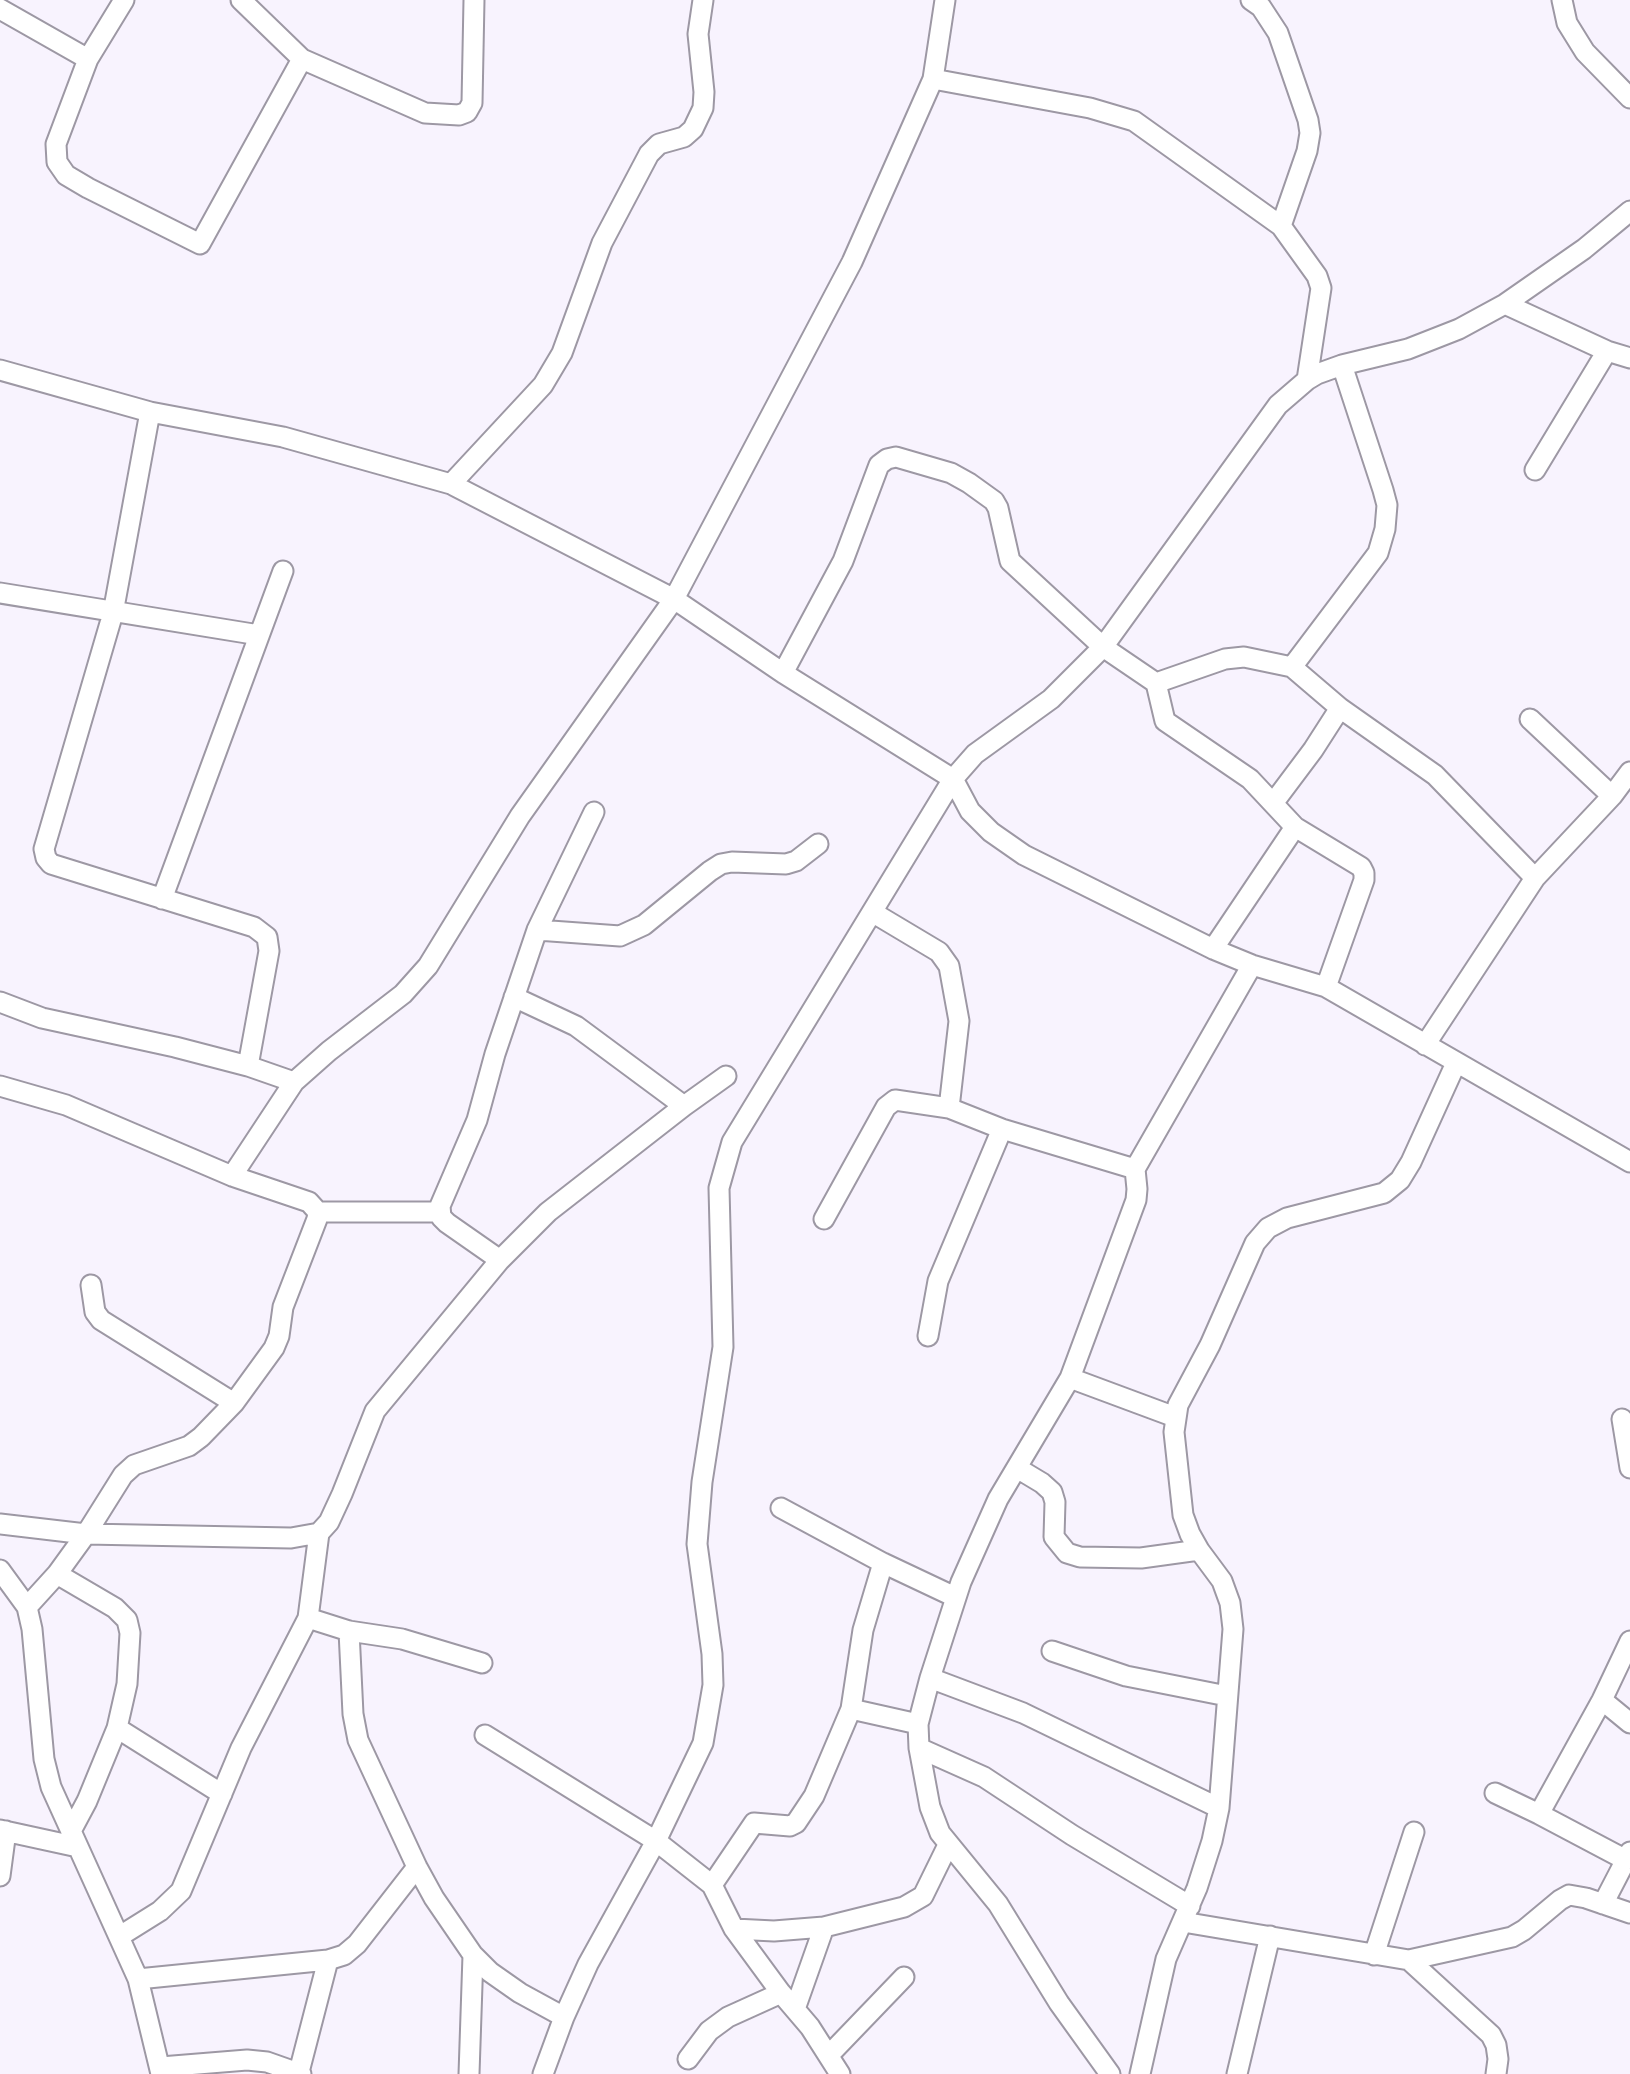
<!DOCTYPE html>
<style>
body{margin:0}
canvas{display:block;background:#f8f3fe}
</style>
<canvas width="1630" height="2074"></canvas>
<script>
const context = document.querySelector('canvas').getContext('2d');
context.lineJoin = 'round';
function toPath(rows) {
  const path = new Path2D();
  for (const r of rows) {
    path.moveTo(r[0], r[1]);
    for (let i = 2; i < r.length; i += 2) path.lineTo(r[i], r[i + 1]);
  }
  return path;
}
function strokePath(path, color, width, dash) {
  context.strokeStyle = color;
  context.lineWidth = width;
  context.lineCap = dash ? 'butt' : 'round';
  context.setLineDash(dash || []);
  context.stroke(path);
}
const minor = toPath([
 [124,0,88,59,56,144,57,162,66,175,88,188,200,244,302,59,241,0],
 [1251,0,1261,7,1278,33,1308,120,1310,133,1307,151,1281,226],
 [1562,0,1567,23,1585,52,1630,98],
 [0,9,88,59],
 [302,59,425,113,459,115,467,112,472,103,474,0],
 [933,79,1090,108,1134,121,1281,226,1317,276,1321,288,1307,380],
 [1505,304,1607,351,1630,358],
 [0,370,150,412,283,437,451,484,674,599,783,673,953,779,970,811,991,832,1024,855,1213,949,1252,965,1326,987,1630,1162],
 [150,412,113,613,44,849,46,858,51,864,254,927,267,937,269,951,248,1066],
 [1535,470,1607,351],
 [451,484,543,385,562,353,602,243,649,154,659,144,684,137,693,129,703,108,704,92,698,34,703,0],
 [0,593,259,635],
 [1292,667,1378,553,1385,529,1387,505,1383,490,1342,365],
 [783,673,843,561,879,465,887,459,896,457,951,473,969,483,994,501,998,508,1010,561,1103,647,1156,683,1165,721,1250,779,1295,827,1361,867,1364,873,1364,880,1326,987],
 [1156,683,1225,659,1244,657,1292,667,1340,708,1435,775,1535,878],
 [1530,719,1612,796],
 [1274,802,1313,750,1340,708],
 [162,899,283,571],
 [872,912,939,952,949,966,959,1021,949,1108],
 [537,930,620,936,644,925,710,871,721,864,732,862,786,864,796,861,818,844],
 [1213,949,1295,827],
 [514,997,576,1026,684,1106],
 [0,1002,42,1018,175,1047,248,1066,294,1082],
 [1425,1045,1535,878,1612,796,1630,772],
 [0,1086,66,1105,232,1176,309,1202,318,1212,317,1219,283,1307,279,1336,274,1348,234,1403,201,1437,189,1446,134,1465,123,1475,86,1534,57,1574,27,1607],
 [232,1176,294,1082,329,1051,403,994,428,966,520,816,674,599,852,262,933,79,945,0],
 [318,1212,439,1212],
 [824,1219,886,1107,895,1100,949,1108,1002,1129,1135,1169],
 [500,1260,447,1223,441,1217,440,1206,477,1120,495,1054,537,930,594,812],
 [91,1285,95,1312,101,1320,234,1403],
 [928,1336,938,1281,1002,1129],
 [1070,1378,1175,1417],
 [1622,1419,1630,1468],
 [1017,1468,1042,1483,1052,1492,1055,1502,1054,1537,1067,1553,1080,1557,1141,1558,1199,1550],
 [781,1508,883,1563,955,1597],
 [0,1524,86,1534,291,1538,319,1533,329,1522,342,1494,375,1411,500,1260,548,1212,684,1106,726,1076],
 [0,1570,27,1607,32,1629,44,1759,51,1787,138,1979,161,2074],
 [57,1574,115,1608,127,1620,130,1633,127,1684,117,1728,87,1801,71,1831],
 [308,1618,349,1631,402,1639,482,1663],
 [349,1631,353,1714,358,1740,417,1867,434,1898,473,1955,490,1972,520,1993,564,2017],
 [1052,1651,1126,1676,1227,1696],
 [930,1678,1023,1713,1219,1808],
 [1602,1700,1630,1723],
 [851,1709,918,1724],
 [117,1728,222,1794],
 [485,1735,656,1841,712,1885,734,1929,781,1993,810,2027,840,2074],
 [919,1748,984,1777,1072,1835,1190,1906],
 [1495,1793,1539,1814,1626,1860],
 [1539,1814,1602,1700,1630,1641],
 [0,1830,78,1847],
 [0,1876,6,1831],
 [712,1885,754,1823,790,1826,796,1823,814,1796,851,1709,863,1630,883,1563],
 [1603,1904,1630,1852],
 [1183,1922,1409,1960,1512,1937,1524,1930,1560,1900,1569,1895,1586,1898,1630,1913],
 [734,1929,774,1931,824,1927,904,1907,923,1896,948,1845],
 [120,1936,160,1911,181,1891,241,1748,308,1618,319,1533],
 [1374,1955,1414,1832],
 [1409,1960,1491,2035,1496,2045,1498,2059,1496,2074],
 [138,1979,328,1960,344,1955,357,1944,417,1867],
 [795,2009,824,1927],
 [829,2055,904,1977],
 [688,2059,709,2031,728,2017,781,1993],
 [161,2067,247,2060,267,2062,301,2074],
 [299,2072,328,1960],
 [469,2074,473,1955],
 [543,2074,564,2017,588,1964,656,1841,703,1743,713,1685,712,1654,697,1544,702,1482,723,1347,719,1188,732,1142,953,779,975,754,1051,699,1103,647,1278,405,1307,380,1317,374,1342,365,1408,349,1459,329,1505,304,1584,249,1630,211],
 [1110,2074,1059,2003,998,1904,940,1833,930,1807,919,1748,918,1724,930,1678,961,1582,998,1499,1070,1378,1136,1200,1137,1189,1135,1169,1252,965],
 [1140,2074,1166,1959,1197,1888,1212,1841,1219,1808,1233,1629,1230,1603,1222,1581,1199,1550,1190,1534,1183,1515,1174,1432,1178,1405,1210,1345,1255,1243,1268,1228,1287,1218,1384,1193,1400,1180,1411,1162,1456,1063],
 [1237,2074,1270,1936]
]);
strokePath(minor, '#9d98a4', 23);
strokePath(minor, '#fff', 19);
</script>
